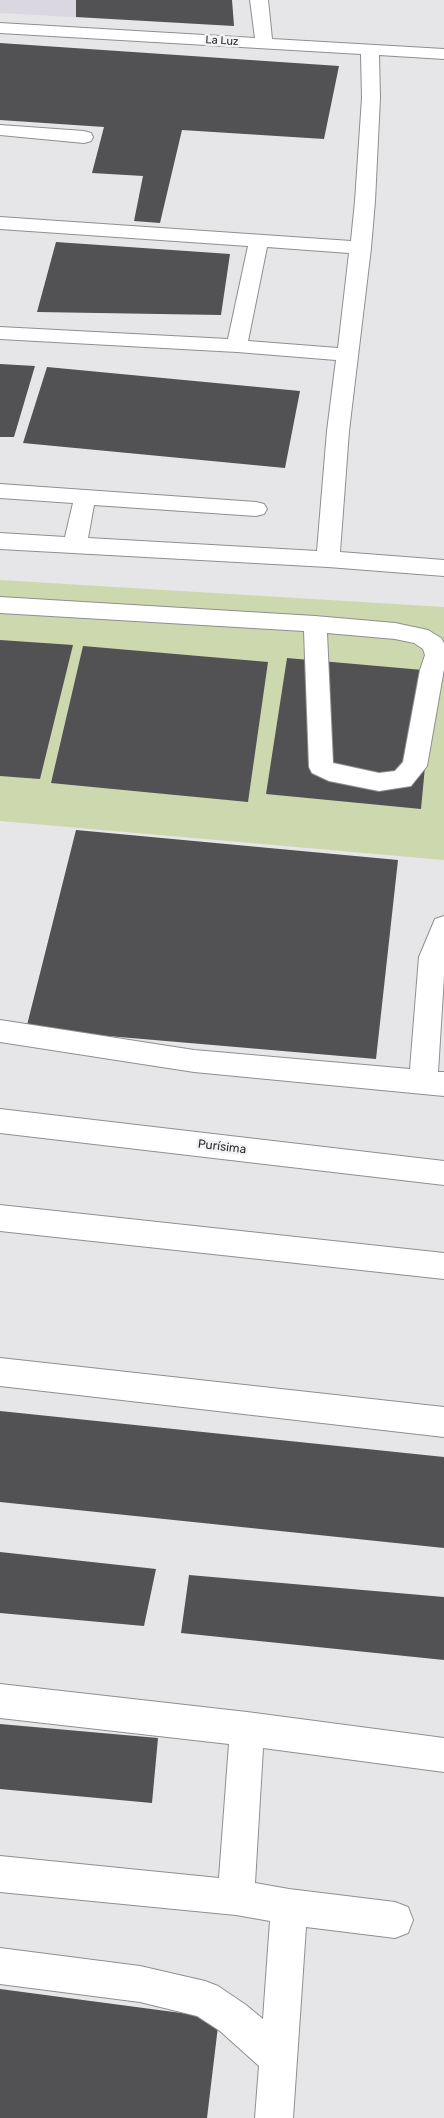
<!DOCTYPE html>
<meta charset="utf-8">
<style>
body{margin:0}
canvas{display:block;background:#e6e5e8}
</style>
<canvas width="444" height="2118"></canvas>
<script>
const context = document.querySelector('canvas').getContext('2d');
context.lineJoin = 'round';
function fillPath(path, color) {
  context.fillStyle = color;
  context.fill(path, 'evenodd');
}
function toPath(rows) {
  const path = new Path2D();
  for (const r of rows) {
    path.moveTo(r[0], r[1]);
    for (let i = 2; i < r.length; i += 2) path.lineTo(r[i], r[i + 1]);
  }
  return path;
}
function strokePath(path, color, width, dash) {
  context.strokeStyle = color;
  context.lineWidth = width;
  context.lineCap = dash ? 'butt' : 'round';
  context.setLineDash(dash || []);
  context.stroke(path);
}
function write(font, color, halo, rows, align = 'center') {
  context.font = font + ' Rubik,sans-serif';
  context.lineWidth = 5;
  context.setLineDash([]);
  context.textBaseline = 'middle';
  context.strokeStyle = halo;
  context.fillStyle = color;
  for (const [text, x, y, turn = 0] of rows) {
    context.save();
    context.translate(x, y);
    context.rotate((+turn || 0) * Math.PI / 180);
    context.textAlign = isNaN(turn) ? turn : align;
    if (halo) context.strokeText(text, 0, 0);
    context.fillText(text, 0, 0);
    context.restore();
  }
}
fillPath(toPath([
 [0,0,232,0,234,26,0,13]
]), '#dbd7e1');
fillPath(toPath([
 [0,580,444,607,444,860,0,821]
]), '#ced8ae');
fillPath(toPath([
 [76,0,232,0,234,26,76,17],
 [0,43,339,66,324,139,182,130,160,223,134,221,143,176,92,173,104,127,0,120],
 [56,242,230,254,221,315,37,312],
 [0,364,35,366,14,437,0,437],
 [47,367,300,391,285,468,23,443],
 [0,640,73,645,40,779,0,776],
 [83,646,268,662,248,802,51,783],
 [287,658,434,671,421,809,266,794],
 [76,830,398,860,376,1059,26,1029],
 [0,1411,444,1457,444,1548,0,1502],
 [0,1552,156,1569,144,1626,0,1613],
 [189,1575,444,1597,444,1660,181,1633],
 [0,1724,158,1738,152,1803,0,1789],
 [0,1989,219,2018,207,2118,0,2118]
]), '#525154');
const minor = toPath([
 [250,0,268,0,272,39,444,49,444,59,379,55,380,98,375,201,371,248,349,431,340,552,444,560,444,576,328,567,0,549,0,533,65,537,73,503,0,498,0,484,256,502,264,504,267,509,264,514,256,516,94,505,88,538,317,551,327,431,336,360,237,352,0,339,0,327,228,339,248,246,0,229,0,217,351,241,355,201,362,98,361,54,0,33,0,23,255,38,250,0],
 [267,247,349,253,338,348,248,341,267,247],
 [0,125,84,131,91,133,93,137,91,141,84,143,0,135,0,125],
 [0,597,315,616,395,623,428,630,441,638,444,643,444,669,427,766,411,786,379,791,329,781,312,773,309,767,304,631,0,613,0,597],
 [327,633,395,639,414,643,423,649,425,655,420,670,403,762,395,771,379,773,333,763,327,633],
 [444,916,444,976,438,1072,444,1072,444,1096,194,1072,0,1042,0,1020,194,1050,410,1069,419,957,435,919,444,916],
 [0,1109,444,1161,444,1185,0,1133,0,1109],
 [0,1205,444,1253,444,1279,0,1231,0,1205],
 [0,1358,444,1407,444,1437,0,1386,0,1358],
 [0,1684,247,1712,444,1738,444,1772,263,1748,255,1883,289,1889,395,1902,408,1907,413,1920,408,1933,395,1938,306,1927,293,2118,255,2118,259,2066,220,2031,197,2016,140,2002,0,1984,0,1948,140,1966,205,1981,218,1986,246,2005,263,2019,270,1921,236,1915,0,1892,0,1856,219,1878,229,1744,0,1718,0,1684]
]);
strokePath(minor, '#8f8e91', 2);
fillPath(minor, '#fff');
write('11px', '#2b2b2c', '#f3f2f5', [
 ["La Luz",222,41,3]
]);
write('12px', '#2b2b2c', '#f3f2f5', [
 ["Purísima",222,1147,7]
]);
</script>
